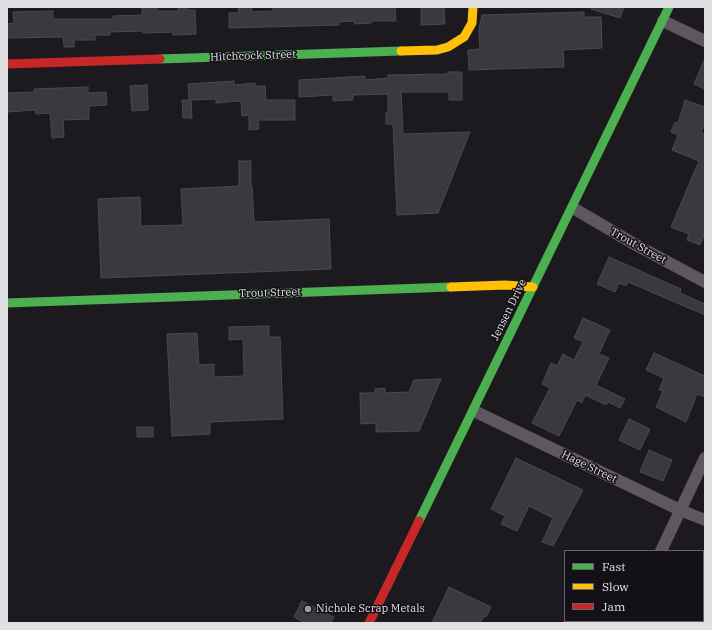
<!DOCTYPE html>
<style>
body{margin:0}
#map{position:relative;width:712px;height:630px;overflow:hidden;background:#1d1a1f;font-family:"IBM Plex Serif",serif}
canvas{display:block}
.frame{position:absolute;inset:0;border:8px solid #e1dfe4;pointer-events:none}
.legend{position:absolute;left:564px;top:550px;width:140px;height:72px;box-sizing:border-box;background:#131017;border:1px solid #656369;margin:0;padding:5px 7px;list-style:none;font-size:12px;color:#e1dfe4}
.legend li{display:flex;align-items:center;gap:8px;height:20px}
.legend b{width:20px;border:1px solid #656369}
</style>
<div id="map">
<canvas width="712" height="630"></canvas>
<div class="frame"></div>
<ul class="legend">
<li><b style="height:5px;background:#4caf50"></b>Fast</li>
<li><b style="height:5px;background:#ffc107"></b>Slow</li>
<li><b style="height:5px;background:#c62828"></b>Jam</li>
</ul>
</div>
<script>
const context = document.querySelector('canvas').getContext('2d');
context.lineJoin = 'round';
function fillPath(path, color) {
  context.fillStyle = color;
  context.fill(path, 'evenodd');
}
function toPath(rows) {
  const path = new Path2D();
  for (const r of rows) {
    path.moveTo(r[0], r[1]);
    for (let i = 2; i < r.length; i += 2) path.lineTo(r[i], r[i + 1]);
  }
  return path;
}
function strokePath(path, color, width, dash) {
  context.strokeStyle = color;
  context.lineWidth = width;
  context.lineCap = dash ? 'butt' : 'round';
  context.setLineDash(dash || []);
  context.stroke(path);
}
function write(font, color, halo, rows, align = 'center') {
  context.font = font + ' "IBM Plex Serif",serif';
  context.lineWidth = 3;
  context.setLineDash([]);
  context.textBaseline = 'middle';
  context.strokeStyle = halo;
  context.fillStyle = color;
  for (const [text, x, y, turn = 0] of rows) {
    context.save();
    context.translate(x, y);
    context.rotate((+turn || 0) * Math.PI / 180);
    context.textAlign = isNaN(turn) ? turn : align;
    if (halo) context.strokeText(text, 0, 0);
    context.fillText(text, 0, 0);
    context.restore();
  }
}
const building = toPath([
 [142,7,157,7,157,11,178,11,178,7,187,7,187,10,195,10,196,34,173,35,173,32,143,33,143,31,110,32,110,35,95,35,95,40,74,40,74,47,64,47,63,37,7,38,7,24,14,23,13,12,53,11,53,19,113,19,113,16,142,15,142,7],
 [238,7,252,7,252,12,273,11,273,7,395,7,396,21,371,21,371,23,355,24,354,21,339,22,339,25,229,28,229,13,239,13,238,7],
 [421,7,444,7,445,24,421,25,421,7],
 [591,7,624,7,620,18,591,9,591,7],
 [584,12,584,17,601,17,602,48,563,50,564,67,469,70,468,50,480,49,479,29,482,15,584,12],
 [705,58,705,89,694,84,705,58],
 [448,72,462,72,462,100,449,100,449,92,401,92,403,134,470,132,438,213,397,215,393,124,386,124,386,112,388,112,388,94,353,95,353,100,333,101,333,95,299,97,299,80,365,76,365,80,388,78,388,75,448,74,448,72],
 [234,81,234,85,255,83,255,86,265,86,266,100,295,100,295,120,258,120,259,129,249,130,249,115,242,116,241,101,216,103,216,99,191,100,192,118,183,118,182,100,189,100,188,84,234,81],
 [147,85,148,110,132,111,130,86,147,85],
 [88,87,88,93,106,92,107,105,89,106,89,119,63,120,64,137,52,138,50,113,36,114,35,110,7,112,7,93,35,92,34,89,88,87],
 [685,100,705,107,705,122,701,133,705,134,705,233,700,245,687,240,689,234,671,227,699,161,672,150,678,135,671,132,675,122,678,123,685,100],
 [239,161,251,161,251,186,252,186,254,222,329,219,331,269,101,278,98,199,140,197,141,226,183,225,181,189,239,186,239,161],
 [609,257,681,289,680,293,705,304,705,315,628,282,626,286,619,283,615,292,597,284,609,257],
 [583,318,610,330,599,354,609,358,596,385,625,399,620,408,608,402,606,405,585,395,582,403,577,400,559,436,532,423,550,388,542,384,551,363,557,366,563,354,574,360,583,342,574,338,583,318],
 [269,326,269,337,280,337,283,419,210,422,210,434,172,436,167,334,197,333,199,365,214,364,214,377,244,376,243,339,229,340,229,327,269,326],
 [654,353,705,376,705,397,697,394,686,422,656,407,663,391,659,390,664,378,646,370,654,353],
 [441,379,419,431,376,432,376,423,361,424,360,393,375,393,375,389,385,388,385,393,409,392,414,380,441,379],
 [629,419,650,429,640,450,619,440,629,419],
 [137,427,153,427,153,437,137,437,137,427],
 [649,450,672,460,663,481,640,472,649,450],
 [516,458,583,490,553,546,542,542,553,518,529,506,517,531,501,524,505,516,491,509,516,458],
 [449,587,491,607,486,617,484,616,480,623,432,623,449,587],
 [302,601,334,617,331,623,305,623,294,617,302,601]
]);
fillPath(building, '#3a393e');
strokePath(building, '#4b494d', 1);
strokePath(toPath([
 [663,21,705,41],
 [573,208,636,245,705,282],
 [474,411,680,510,705,520],
 [661,551,705,458],
 [627,623,628,621]
]), '#5f565f', 12);
strokePath(toPath([
 [160,59,401,51],
 [7,303,451,287],
 [419,521,669,7]
]), '#4caf50', 9);
strokePath(toPath([
 [401,51,437,50,448,47,464,37,472,23,473,7],
 [451,287,505,285,533,287]
]), '#ffc107', 9);
strokePath(toPath([
 [7,64,160,59],
 [369,623,419,521]
]), '#c62828', 9);
for (const [x, y, r, color] of [
 [308,609,4,"#9c9a9f"]
]) {
  const dot = new Path2D();
  dot.arc(x, y, r, 0, 2 * Math.PI);
  context.fillStyle = color;
  context.fill(dot);
  strokePath(dot, '#131017', 1.5);
}
write('11px', '#e1dfe4', '#131017', [
 ["Hitchcock Street",253,56,-2],
 ["Trout Street",638,246,29],
 ["Trout Street",270,293,-2],
 ["Jensen Drive",509,310,-64],
 ["Hage Street",589,467,26]
]);
write('11px', '#e1dfe4', '#131017', [
 ["Nichole Scrap Metals",316,609]
], 'left');
</script>
